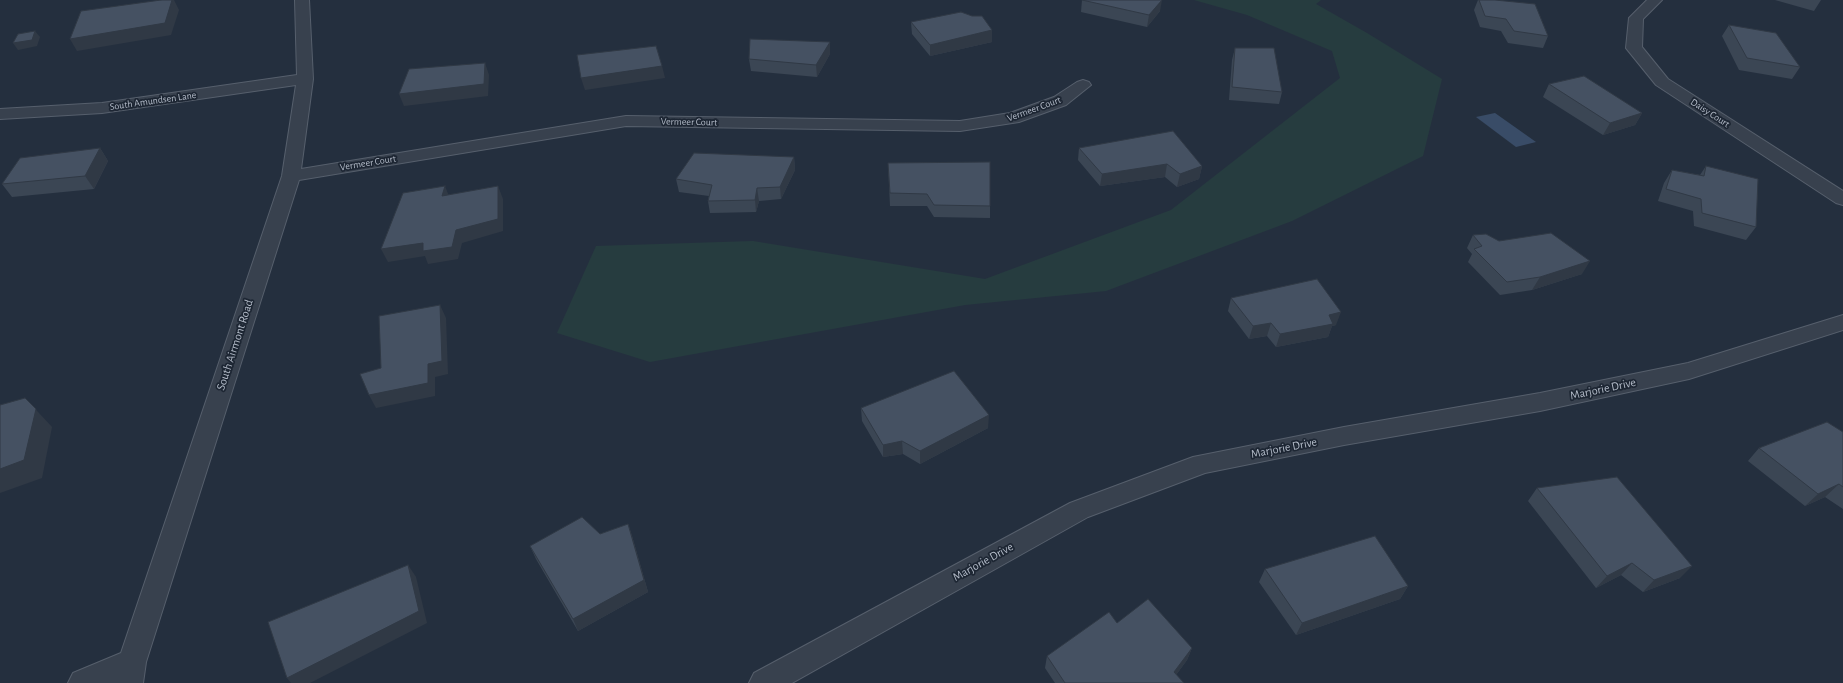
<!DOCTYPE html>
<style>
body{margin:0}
canvas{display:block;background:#242f3e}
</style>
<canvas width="1843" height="683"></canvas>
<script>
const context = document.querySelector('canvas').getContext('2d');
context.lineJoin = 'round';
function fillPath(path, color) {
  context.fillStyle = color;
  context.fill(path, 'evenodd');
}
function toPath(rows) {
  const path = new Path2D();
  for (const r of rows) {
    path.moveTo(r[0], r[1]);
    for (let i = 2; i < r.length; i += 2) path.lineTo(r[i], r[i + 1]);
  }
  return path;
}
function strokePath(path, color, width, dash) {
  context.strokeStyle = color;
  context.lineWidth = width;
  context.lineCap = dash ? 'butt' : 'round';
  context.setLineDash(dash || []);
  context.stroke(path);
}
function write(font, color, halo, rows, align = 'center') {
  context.font = font + ' "Alegreya Sans",sans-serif';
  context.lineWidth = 3.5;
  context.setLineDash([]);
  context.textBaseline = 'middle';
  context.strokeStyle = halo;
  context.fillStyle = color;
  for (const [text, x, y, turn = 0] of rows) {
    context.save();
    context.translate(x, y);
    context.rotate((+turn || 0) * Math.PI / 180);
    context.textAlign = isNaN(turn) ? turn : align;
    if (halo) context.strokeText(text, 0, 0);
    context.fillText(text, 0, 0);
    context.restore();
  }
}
fillPath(toPath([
 [1194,0,1321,0,1316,4,1367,33,1442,79,1423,156,1292,221,1106,291,965,305,650,362,557,333,596,246,753,241,985,279,1171,210,1340,78,1332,51,1247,15]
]), '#263c3f');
fillPath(toPath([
 [1495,113,1536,142,1516,147,1476,117]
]), '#394c67');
const minor = toPath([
 [295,0,309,0,313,79,301,169,626,116,960,121,1010,113,1054,97,1077,82,1083,80,1089,82,1091,85,1066,105,1019,122,960,131,626,126,299,180,146,662,143,683,68,683,73,673,121,653,282,176,296,85,102,113,0,119,0,109,102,103,297,75,295,0],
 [1647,0,1662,0,1643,19,1642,47,1668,79,1843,191,1843,205,1836,203,1656,85,1626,48,1629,18,1647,0],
 [1843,315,1843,330,1689,379,1540,411,1344,445,1205,473,1088,517,792,683,749,683,754,673,1070,503,1193,457,1344,427,1540,393,1688,363,1843,315]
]);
strokePath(minor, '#565f6c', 2);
fillPath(minor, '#38414e');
fillPath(toPath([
 [1082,0,1160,11,1147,27,1081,12],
 [1478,0,1495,0,1548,36,1543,48,1508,43,1501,31,1480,27,1474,10],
 [1775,0,1821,0,1814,11],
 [972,16,992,30,992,42,930,56,912,34,911,22],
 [1729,25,1800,67,1792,79,1739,70,1722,36],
 [1235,48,1282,92,1279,104,1229,100,1232,60],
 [830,54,817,77,751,71,749,59],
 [1549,84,1642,113,1635,125,1603,135,1543,97],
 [100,148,108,161,94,189,12,197,2,184],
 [1079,148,1202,166,1199,179,1177,187,1165,177,1100,186,1078,160],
 [794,157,795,170,781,199,759,201,756,212,710,213,708,201,709,196,679,192,676,179],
 [888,163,990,206,990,218,934,217,927,206,890,206],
 [1706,166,1756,227,1746,240,1694,226,1693,211,1658,201,1664,183,1672,170,1700,175],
 [1473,235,1499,241,1582,274,1532,290,1500,295,1468,262,1472,254,1467,248],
 [1231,298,1336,325,1332,326,1328,337,1276,347,1267,336,1249,339,1228,311],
 [861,408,988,428,920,464,903,454,883,457,862,421],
 [1843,432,1843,509,1825,497,1805,506,1748,461,1759,448],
 [1537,488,1680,578,1643,592,1621,575,1596,588,1528,501],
 [628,524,632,536,648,592,578,631,536,559,530,546,600,534],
 [1265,569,1408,586,1400,599,1296,635,1259,582],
 [1117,623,1192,648,1187,660,1176,675,1184,683,1055,683,1045,668,1047,656]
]), '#3b4654');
fillPath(toPath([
 [172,0,174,0,179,10,171,35,77,51,70,39],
 [1162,0,1160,11,1147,27,1149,15],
 [992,30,992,42,930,56,930,45],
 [35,31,40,37,37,46,18,50,13,43],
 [830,42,830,54,817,77,816,65],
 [485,63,489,75,488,96,404,106,399,94],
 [662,66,665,78,585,90,581,78],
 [1642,113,1635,125,1603,135,1610,123],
 [100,148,108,161,94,189,85,176],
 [794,157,795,170,781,199,780,187],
 [1167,164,1165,177,1100,186,1102,174],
 [1202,166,1199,179,1177,187,1180,174],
 [445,186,450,199,442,196],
 [498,186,503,199,503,231,462,243,458,259,428,264,425,256,388,262,381,249,423,243,456,230],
 [757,188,759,201,756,212,755,200],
 [1590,261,1582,274,1532,290,1540,277],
 [440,305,446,318,448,374,435,377,435,396,376,408,369,395,428,364],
 [1341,312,1336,325,1332,326,1328,337,1276,347,1280,334,1329,315],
 [1271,323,1267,336,1249,339,1253,326],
 [25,398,52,427,42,478,0,493,0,469],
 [989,415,988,428,920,464,920,451],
 [902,441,903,454,883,457,883,445],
 [1839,484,1825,497,1805,506,1818,494],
 [628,524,632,536,648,592,578,631,573,619],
 [1632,563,1621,575,1596,588,1607,576],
 [408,565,416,577,427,623,310,683,291,683,287,678],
 [1692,566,1680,578,1643,592,1654,580],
 [1408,586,1400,599,1296,635,1302,623],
 [1192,648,1187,660,1170,683,1174,672]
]), '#303945');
const building = toPath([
 [161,0,172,0,165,23,70,39,81,11,161,0],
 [1082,0,1162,0,1149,15,1082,0],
 [1479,0,1495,0,1535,4,1548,36,1514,31,1506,19,1485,16,1479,0],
 [961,12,972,16,982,16,992,30,930,45,911,22,961,12],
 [1729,25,1776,33,1800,67,1747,58,1729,25],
 [35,31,32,40,13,43,18,34,35,31],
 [750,39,830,42,816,65,749,59,750,39],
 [656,46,662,66,581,78,577,55,656,46],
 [1235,48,1274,48,1282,92,1232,87,1235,48],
 [485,63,484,84,399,94,409,69,485,63],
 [1584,76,1642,113,1610,123,1549,84,1584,76],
 [1173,131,1202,166,1180,174,1167,164,1102,174,1079,148,1173,131],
 [100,148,85,176,2,184,20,158,100,148],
 [694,153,794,157,780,187,757,188,755,200,708,201,712,185,676,179,694,153],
 [990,162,990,206,934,205,927,194,890,193,888,163,990,162],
 [1706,166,1758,179,1756,227,1702,213,1701,199,1666,189,1672,170,1704,176,1706,166],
 [445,186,442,196,498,186,498,219,456,230,452,247,423,251,423,243,381,249,403,193,445,186],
 [1551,233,1590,261,1540,277,1507,282,1474,249,1482,246,1473,235,1486,234,1499,241,1551,233],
 [1317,279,1341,312,1329,315,1333,324,1280,334,1271,323,1253,326,1231,298,1317,279],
 [440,305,442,361,428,364,428,383,369,395,360,374,381,368,379,316,440,305],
 [954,371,989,415,920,451,902,441,883,445,861,408,954,371],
 [25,398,36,409,24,460,0,469,0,405,25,398],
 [1827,422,1843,432,1843,487,1839,484,1818,494,1759,448,1827,422],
 [1617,477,1692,566,1654,580,1632,563,1607,576,1537,488,1617,477],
 [582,517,600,534,628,524,644,580,573,619,530,546,582,517],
 [1375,536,1408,586,1302,623,1265,569,1375,536],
 [408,565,419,611,287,678,268,622,408,565],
 [1148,599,1192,648,1174,672,1184,683,1065,683,1047,656,1109,612,1117,623,1148,599]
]);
fillPath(building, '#455162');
strokePath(building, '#303945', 1);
write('10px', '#b4bcc9', '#1d2633', [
 ["South Amundsen Lane",153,101,-8],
 ["Vermeer Court",1034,109,-20],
 ["Daisy Court",1710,113,33],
 ["Vermeer Court",689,122,1],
 ["Vermeer Court",368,163,-9]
]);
write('12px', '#b4bcc9', '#1d2633', [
 ["South Airmont Road",235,345,-72],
 ["Marjorie Drive",1603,389,-12],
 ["Marjorie Drive",1284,448,-11],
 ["Marjorie Drive",983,562,-29]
]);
</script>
